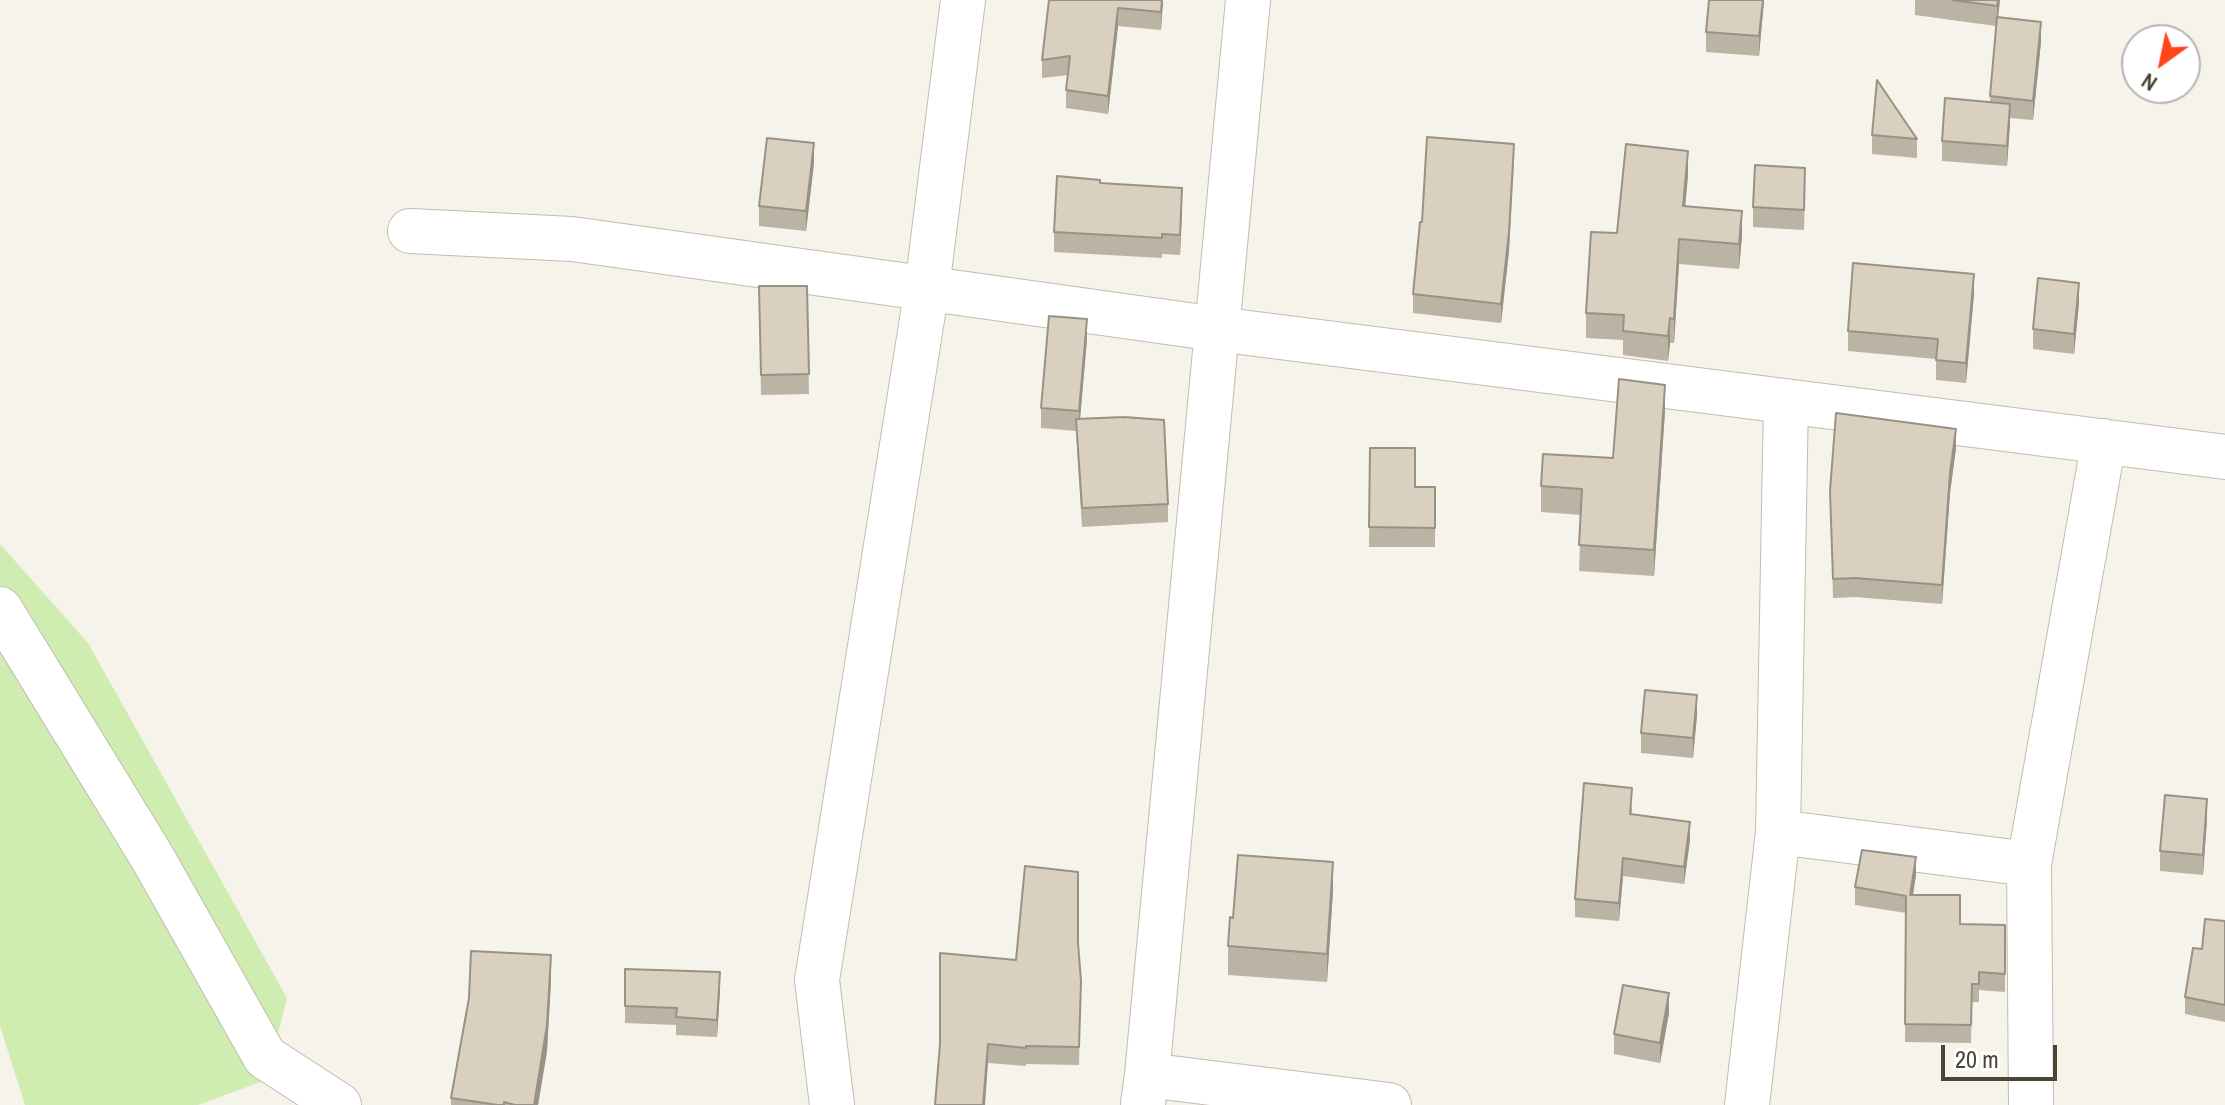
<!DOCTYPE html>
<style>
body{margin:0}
#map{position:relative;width:2225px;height:1105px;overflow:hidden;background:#f6f3eb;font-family:"Archivo Narrow",sans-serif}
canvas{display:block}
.north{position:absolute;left:2121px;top:24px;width:80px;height:80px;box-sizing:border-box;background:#fff;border:2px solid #b7b4af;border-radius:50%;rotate:213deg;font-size:22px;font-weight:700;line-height:32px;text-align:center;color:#4b4437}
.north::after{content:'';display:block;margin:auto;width:28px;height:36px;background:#ff4519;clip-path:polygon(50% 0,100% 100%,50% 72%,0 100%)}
.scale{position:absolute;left:1941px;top:1045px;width:116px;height:36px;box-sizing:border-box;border:4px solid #4b4437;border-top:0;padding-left:10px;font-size:24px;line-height:28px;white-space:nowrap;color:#4b4437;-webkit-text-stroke:6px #fff;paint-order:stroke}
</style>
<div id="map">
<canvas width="2225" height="1105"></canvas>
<div class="north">N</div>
<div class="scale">20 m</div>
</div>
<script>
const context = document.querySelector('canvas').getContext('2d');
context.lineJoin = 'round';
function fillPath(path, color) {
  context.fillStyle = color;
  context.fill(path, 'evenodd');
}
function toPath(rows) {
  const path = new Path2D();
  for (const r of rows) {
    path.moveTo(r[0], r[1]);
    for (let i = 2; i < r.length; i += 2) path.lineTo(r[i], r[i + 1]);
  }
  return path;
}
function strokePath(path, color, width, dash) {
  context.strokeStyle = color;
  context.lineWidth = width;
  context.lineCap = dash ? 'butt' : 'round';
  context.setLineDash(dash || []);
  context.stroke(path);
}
fillPath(toPath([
 [0,544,88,643,287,998,266,1080,198,1105,25,1105,0,1026]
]), '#cfedb1');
const street = toPath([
 [410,231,572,239,1217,329,2225,457],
 [0,609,152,857,265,1057,339,1105],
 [1778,832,1786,401],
 [2029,864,2104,441],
 [1147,1075,1248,0],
 [1143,1103,1147,1075,1389,1105],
 [832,1105,817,980,927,288,963,0],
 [1747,1105,1778,832,2029,864,2031,1105]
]);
strokePath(street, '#c3bcac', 46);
strokePath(street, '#fff', 44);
fillPath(toPath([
 [1049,0,1163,0,1161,30,1118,26,1108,114,1066,108,1066,90,1068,75,1042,78,1042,60],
 [1764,0,1759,56,1706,52,1706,32],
 [1915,0,2000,0,1998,17,2041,42,2033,120,2010,118,2007,166,1942,161,1942,141,1990,102,1996,26,1915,15],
 [1872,135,1917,139,1917,158,1872,154],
 [814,163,806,231,759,226,759,206],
 [1514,163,1509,251,1501,323,1413,313,1413,294,1422,222],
 [1688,175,1685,206,1742,236,1739,269,1679,264,1674,343,1670,343,1668,361,1623,355,1623,340,1586,338,1586,313,1617,233],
 [1100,183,1182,208,1180,255,1162,254,1162,258,1054,252,1054,232],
 [1805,188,1804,230,1753,227,1753,207],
 [759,286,807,286,809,394,761,395],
 [1974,294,1966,383,1936,380,1936,359,1848,351,1848,331],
 [2079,303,2074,354,2033,349,2033,329],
 [1087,339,1080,419,1168,504,1168,522,1082,527,1076,431,1041,428,1041,408],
 [1665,411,1654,576,1579,571,1581,515,1541,512,1541,486,1613,458],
 [1370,448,1415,487,1435,487,1435,547,1369,547],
 [1956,448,1950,493,1942,604,1855,597,1833,598,1830,491],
 [1697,715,1693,758,1641,753,1641,733],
 [1632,806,1632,814,1690,840,1684,884,1623,876,1619,921,1575,917,1575,899],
 [2207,819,2203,875,2160,871,2160,851],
 [1916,875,1913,895,1960,924,2005,925,2005,992,1979,990,1979,1002,1972,1002,1971,1043,1905,1042,1906,913,1855,905,1855,887],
 [1333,891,1327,982,1228,975,1228,946,1233,918],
 [2225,921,2225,1022,2185,1014,2185,997,2202,949],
 [1078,944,1081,981,1079,1065,1026,1064,1026,1066,988,1063,935,1105,1016,960],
 [625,969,720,989,717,1037,676,1035,676,1025,625,1023],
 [551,981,547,1051,538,1105,451,1105,451,1098],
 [1669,1013,1660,1063,1614,1054,1614,1034]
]), '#bbb3a4');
fillPath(toPath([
 [1162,0,1163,0,1161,30,1161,12],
 [1763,0,1764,0,1759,56,1759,36],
 [1998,0,2000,0,1997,26,1997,6],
 [1118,8,1118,26,1108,114,1108,96],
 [2041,22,2041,42,2033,120,2033,101],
 [2010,104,2010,124,2007,166,2007,146],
 [814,143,814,163,806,231,806,211],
 [1514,144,1509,251,1501,323,1501,304],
 [1688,151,1688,175,1683,230,1683,206],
 [1182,188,1182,208,1180,255,1180,235],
 [1742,211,1742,236,1739,269,1739,244],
 [1679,239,1679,264,1674,343,1674,319],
 [1974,274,1974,294,1966,383,1966,363],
 [2079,283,2079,303,2074,354,2074,334],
 [1670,318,1670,343,1668,361,1668,336],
 [1087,319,1087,339,1079,431,1079,411],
 [1665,385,1665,411,1654,576,1654,550],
 [1956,429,1956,448,1950,493,1942,604,1942,585,1950,473],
 [1697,695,1697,715,1693,758,1693,738],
 [2207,799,2207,819,2203,875,2203,855],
 [1690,822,1690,840,1684,884,1684,867],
 [1916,857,1916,875,1910,912,1910,895],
 [1623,858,1623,876,1619,921,1619,903],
 [1333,862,1333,891,1327,982,1327,954],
 [551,955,551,981,547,1051,538,1105,534,1105],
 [720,972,720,989,717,1037,717,1020],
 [1669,993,1669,1013,1660,1063,1660,1043],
 [988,1044,988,1063,985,1105,983,1105]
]), '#989286');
const building = toPath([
 [1049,0,1162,0,1161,12,1118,8,1108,96,1066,90,1070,56,1042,60,1049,0],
 [1709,0,1763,0,1759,36,1706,32,1709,0],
 [1952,0,1998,0,1997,6,1952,0],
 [1997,17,2041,22,2033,101,1990,96,1997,17],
 [1877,80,1917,139,1872,135,1877,80],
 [1945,98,2010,104,2007,146,1942,141,1945,98],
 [1427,137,1514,144,1509,232,1501,304,1413,294,1420,222,1422,222,1427,137],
 [767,138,814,143,806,211,759,206,767,138],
 [1626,144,1688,151,1683,206,1742,211,1739,244,1679,239,1674,319,1670,318,1668,336,1623,331,1624,315,1586,313,1591,232,1617,233,1626,144],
 [1755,165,1805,168,1804,210,1753,207,1755,165],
 [1057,176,1100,180,1100,183,1182,188,1180,235,1162,234,1162,238,1054,232,1057,176],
 [1853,263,1974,274,1966,363,1936,360,1938,339,1848,331,1853,263],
 [2038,278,2079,283,2074,334,2033,329,2038,278],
 [759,286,807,286,809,374,761,375,759,286],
 [1049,316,1087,319,1079,411,1041,408,1049,316],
 [1619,379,1665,385,1654,550,1579,545,1582,489,1541,486,1543,454,1613,458,1619,379],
 [1836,413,1956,429,1950,473,1942,585,1855,578,1833,579,1830,491,1836,413],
 [1124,417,1164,420,1168,504,1082,508,1076,419,1124,417],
 [1370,448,1415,448,1415,487,1435,487,1435,528,1369,527,1370,448],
 [1645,690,1697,695,1693,738,1641,733,1645,690],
 [1584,783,1632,788,1630,814,1690,822,1684,867,1623,858,1619,903,1575,899,1584,783],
 [2165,795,2207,799,2203,855,2160,851,2165,795],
 [1862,850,1916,857,1910,895,1960,895,1960,924,2005,925,2005,974,1979,972,1979,984,1972,984,1971,1025,1905,1024,1906,896,1855,887,1862,850],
 [1238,855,1333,862,1327,954,1228,946,1230,917,1233,918,1238,855],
 [1025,866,1078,872,1078,943,1081,981,1079,1047,1026,1046,1026,1048,988,1044,983,1105,935,1105,940,1044,940,953,1016,960,1025,866],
 [2205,919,2225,921,2225,1005,2185,997,2193,948,2202,949,2205,919],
 [471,951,551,955,547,1025,534,1105,515,1105,504,1102,504,1105,498,1105,451,1098,469,998,471,951],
 [625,969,720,972,717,1020,676,1017,677,1008,625,1006,625,969],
 [1623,985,1669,993,1660,1043,1614,1034,1623,985]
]);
fillPath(building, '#d9d0bf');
strokePath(building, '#989286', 2);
</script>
